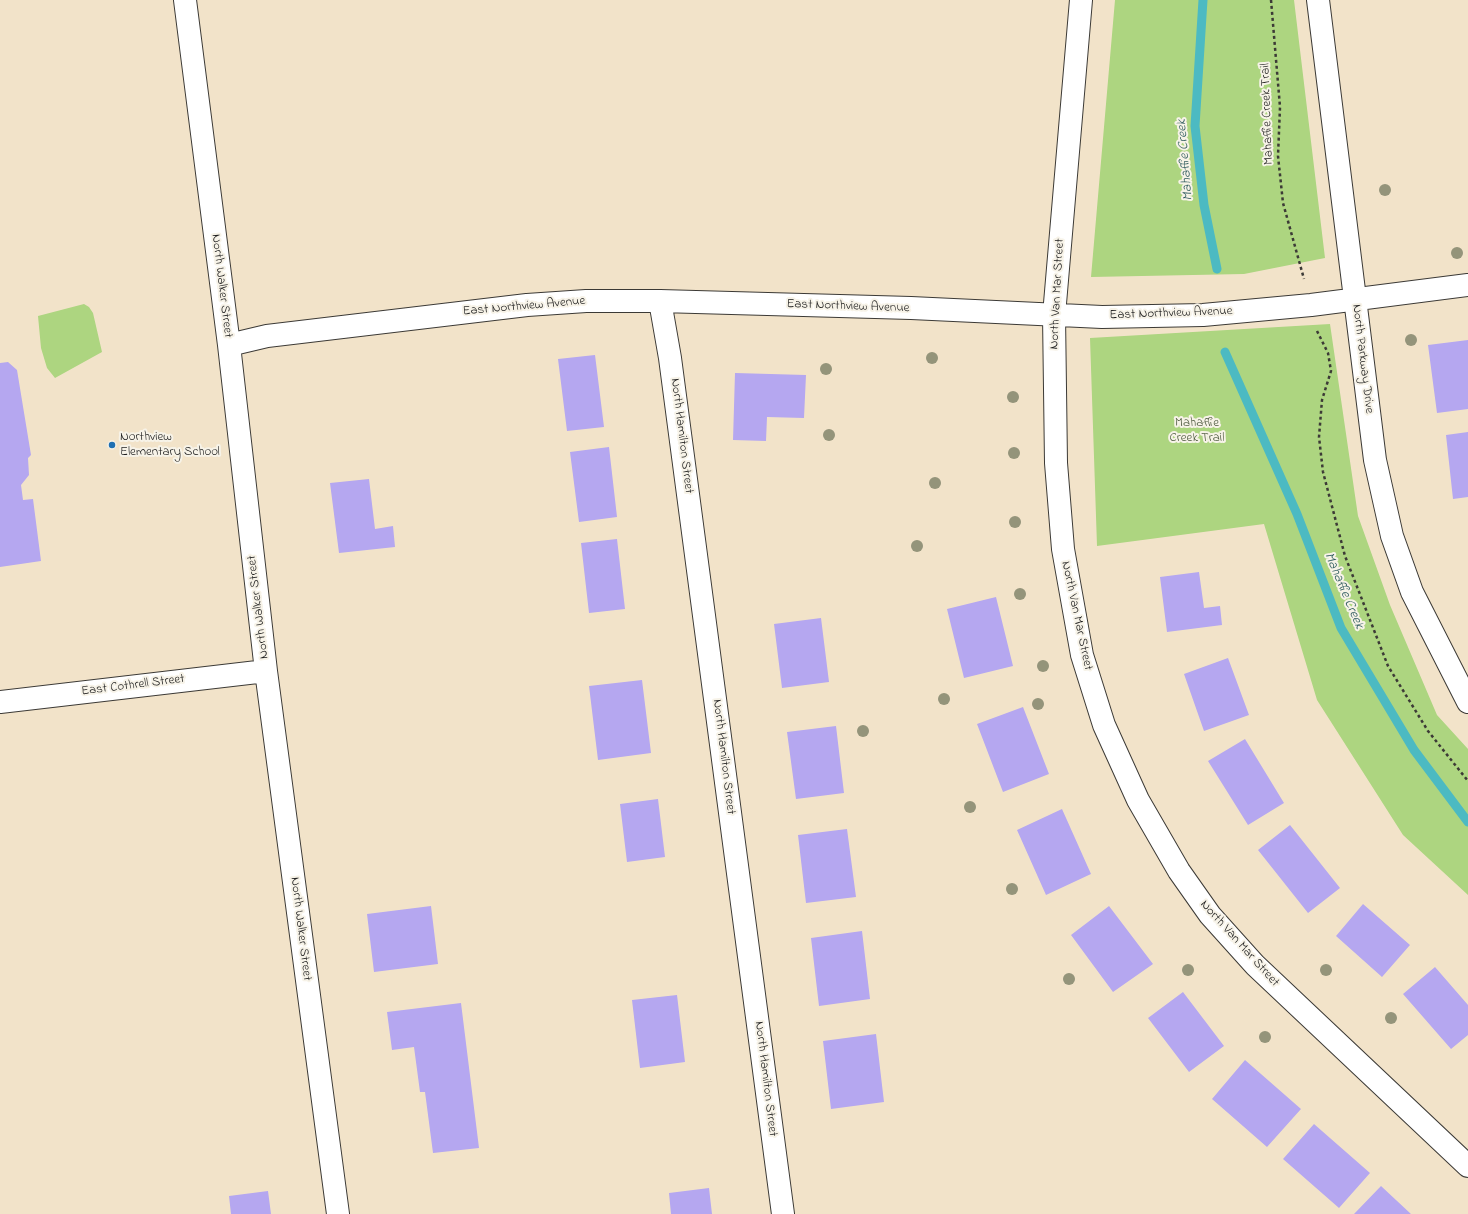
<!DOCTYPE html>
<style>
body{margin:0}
canvas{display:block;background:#f2e3c9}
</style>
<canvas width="1468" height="1214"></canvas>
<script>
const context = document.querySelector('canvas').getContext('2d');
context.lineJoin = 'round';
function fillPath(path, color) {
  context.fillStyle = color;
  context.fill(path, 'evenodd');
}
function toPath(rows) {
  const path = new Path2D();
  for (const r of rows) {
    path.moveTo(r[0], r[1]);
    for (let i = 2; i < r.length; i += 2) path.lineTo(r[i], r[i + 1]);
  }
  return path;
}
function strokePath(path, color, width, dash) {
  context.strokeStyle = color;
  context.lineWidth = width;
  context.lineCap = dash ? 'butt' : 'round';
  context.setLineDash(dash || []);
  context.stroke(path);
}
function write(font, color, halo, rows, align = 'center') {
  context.font = font + ' "Indie Flower",sans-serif';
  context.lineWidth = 4;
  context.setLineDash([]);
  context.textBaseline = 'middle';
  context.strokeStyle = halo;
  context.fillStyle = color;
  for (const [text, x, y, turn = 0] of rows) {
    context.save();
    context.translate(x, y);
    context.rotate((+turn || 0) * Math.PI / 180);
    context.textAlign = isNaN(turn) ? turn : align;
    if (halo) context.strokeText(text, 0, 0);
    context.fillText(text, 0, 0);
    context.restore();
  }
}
fillPath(toPath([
 [1115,0,1294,0,1325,258,1244,274,1091,277],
 [84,304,89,307,93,313,102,352,55,378,47,368,41,348,38,316],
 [1330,324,1358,516,1390,605,1437,715,1468,749,1468,895,1403,835,1317,700,1264,524,1097,546,1090,338]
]), '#add580');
strokePath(toPath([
 [1203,0,1195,126,1204,205,1217,269],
 [1225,352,1297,514,1341,628,1414,750,1468,822]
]), '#4cbac2', 9);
fillPath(toPath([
 [1468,340,1468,409,1437,413,1428,345],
 [595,355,604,427,567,431,558,359],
 [8,362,17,370,31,455,28,458,29,475,21,485,23,500,33,499,41,561,0,567,0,363],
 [735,373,806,375,804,418,767,417,766,441,733,440],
 [1468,432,1468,497,1453,499,1446,435],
 [609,447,617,517,579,522,570,452],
 [369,479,375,529,393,526,395,547,339,553,330,483],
 [617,539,625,609,589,613,581,543],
 [1199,572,1204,608,1220,606,1222,625,1167,632,1160,577],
 [996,597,1013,666,964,678,947,609],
 [821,618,829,682,782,688,774,624],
 [1228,658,1249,715,1204,731,1184,674],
 [642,680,651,753,598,760,589,686],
 [1023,707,1049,774,1003,792,977,724],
 [836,726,844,793,796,799,787,732],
 [1245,739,1284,803,1248,825,1208,761],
 [658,799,665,857,627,862,620,804],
 [1062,809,1091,874,1046,895,1017,830],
 [1290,825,1340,888,1308,913,1258,850],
 [847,829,856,897,806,903,798,835],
 [1363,904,1410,945,1382,977,1336,936],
 [431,906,438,964,374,972,367,914],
 [1109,906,1153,964,1113,992,1071,935],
 [862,931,870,999,819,1006,811,938],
 [1435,967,1468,1005,1468,1035,1451,1049,1403,994],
 [1183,992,1224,1046,1189,1072,1148,1018],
 [677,995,685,1062,640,1068,632,1000],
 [461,1003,479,1148,433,1153,425,1092,420,1092,414,1047,392,1050,387,1012],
 [876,1034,884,1102,831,1109,823,1041],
 [1245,1060,1301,1109,1267,1147,1212,1099],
 [1314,1124,1370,1173,1339,1208,1283,1159],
 [1381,1186,1411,1214,1354,1214],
 [709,1188,712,1214,671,1214,669,1193],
 [268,1191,271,1214,231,1214,229,1196]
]), '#b5a7f0');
const street = toPath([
 [185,0,229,345,266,671,338,1214],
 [1081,0,1054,315,1056,463,1063,549,1082,655,1104,725,1138,800,1179,871,1210,915,1255,965,1468,1166],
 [1318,0,1375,460,1392,536,1412,592,1468,702],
 [660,301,670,358,783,1214],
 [229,345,267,336,527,305,586,301,660,301,911,308,1102,317,1203,315,1311,305,1468,285],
 [0,702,266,671]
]);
strokePath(street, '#3c3a36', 24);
strokePath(toPath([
 [1271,0,1280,107,1278,156,1283,203,1304,279],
 [1317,331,1328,353,1331,371,1322,400,1319,437,1323,472,1345,556,1388,666,1428,731,1468,781]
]), '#3c3a36', 2.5, [3, 3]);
strokePath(street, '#fff', 22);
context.fillStyle = '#94947a';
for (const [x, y] of [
 [1385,190],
 [1457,253],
 [1411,340],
 [932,358],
 [826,369],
 [1013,397],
 [829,435],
 [1014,453],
 [935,483],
 [1015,522],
 [917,546],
 [1020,594],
 [1043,666],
 [944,699],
 [1038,704],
 [863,731],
 [970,807],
 [1012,889],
 [1188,970],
 [1326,970],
 [1069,979],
 [1391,1018],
 [1265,1037]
]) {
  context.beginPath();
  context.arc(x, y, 6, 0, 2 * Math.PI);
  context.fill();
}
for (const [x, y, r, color] of [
 [112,445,4,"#1f6fb2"]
]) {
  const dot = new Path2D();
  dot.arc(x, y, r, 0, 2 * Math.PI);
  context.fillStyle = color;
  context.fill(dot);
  strokePath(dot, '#f7f3e8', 1.5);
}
write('13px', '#1c1c1c', '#f7f3e8', [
 ["Mahaffie Creek Trail",1268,114,-92],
 ["North Walker Street",221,286,83],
 ["North Van Mar Street",1058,294,-87],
 ["East Northview Avenue",524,307,-5],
 ["East Northview Avenue",848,307,2],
 ["East Northview Avenue",1171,314,-2],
 ["North Parkway Drive",1362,359,83],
 ["North Hamilton Street",681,436,83],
 ["North Walker Street",259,607,-97],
 ["North Van Mar Street",1076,616,78],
 ["East Cothrell Street",133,686,-7],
 ["North Hamilton Street",723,757,83],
 ["North Walker Street",300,929,83],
 ["North Van Mar Street",1239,944,48],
 ["North Hamilton Street",765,1079,83]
]);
write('13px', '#48543a', '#f7f3e8', [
 ["Mahaffie",1197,424],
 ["Creek Trail",1197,439]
]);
write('13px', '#1c1c1c', '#f7f3e8', [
 ["Northview",120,438],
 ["Elementary School",120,453]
], 'left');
write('italic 14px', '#2f5b5e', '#f7f3e8', [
 ["Mahaffie Creek",1186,160,-95],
 ["Mahaffie Creek",1343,591,67]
]);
</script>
